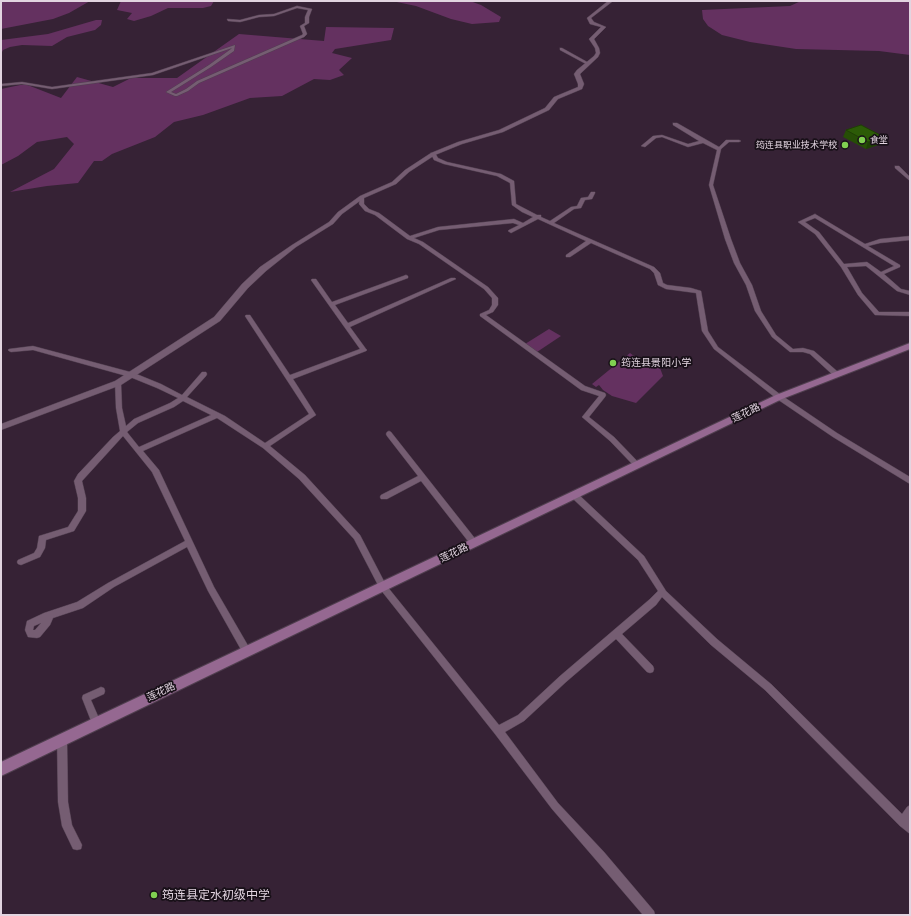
<!DOCTYPE html>
<meta charset="utf-8">
<style>
body{margin:0}
#map{position:relative;width:911px;height:916px;overflow:hidden;background:#362235;font-family:Inter,sans-serif}
canvas{display:block}
.frame{position:absolute;inset:0;border:2px solid #e2d4e0;pointer-events:none}
</style>
<div id="map">
<canvas width="911" height="916"></canvas>
<div class="frame"></div>
</div>
<script>
const context = document.querySelector('canvas').getContext('2d');
context.lineJoin = 'round';
function fillPath(path, color) {
  context.fillStyle = color;
  context.fill(path, 'evenodd');
}
function toPath(rows) {
  const path = new Path2D();
  for (const r of rows) {
    path.moveTo(r[0], r[1]);
    for (let i = 2; i < r.length; i += 2) path.lineTo(r[i], r[i + 1]);
  }
  return path;
}
function strokePath(path, color, width, dash) {
  context.strokeStyle = color;
  context.lineWidth = width;
  context.lineCap = dash ? 'butt' : 'round';
  context.setLineDash(dash || []);
  context.stroke(path);
}
function write(font, color, halo, rows, align = 'center') {
  context.font = font + ' Inter,"Noto Sans SC",sans-serif';
  context.lineWidth = 3.5;
  context.setLineDash([]);
  context.textBaseline = 'middle';
  context.strokeStyle = halo;
  context.fillStyle = color;
  for (const [text, x, y, turn = 0] of rows) {
    context.save();
    context.translate(x, y);
    context.rotate((+turn || 0) * Math.PI / 180);
    context.textAlign = isNaN(turn) ? turn : align;
    if (halo) context.strokeText(text, 0, 0);
    context.fillText(text, 0, 0);
    context.restore();
  }
}
fillPath(toPath([
 [1,1,90,1,69,13,53,19,1,29],
 [121,1,214,1,211,6,203,8,168,8,151,16,134,21,127,19,132,13,117,10],
 [392,1,470,1,481,5,501,17,499,22,472,24,451,19,416,6],
 [801,1,910,1,910,55,879,51,796,49,750,42,722,35,708,26,703,19,702,10,790,6],
 [96,20,102,20,101,25,95,30,67,37,52,46,22,45,10,47,3,50,1,54,1,40,48,34],
 [326,27,394,28,391,40,335,49,332,53,352,58,339,70,344,75,330,80,314,79,282,96,250,98,203,115,174,122,155,137,112,154,102,161,94,161,78,183,47,186,10,192,54,169,74,144,67,137,37,142,18,156,1,165,1,89,25,84,61,98,77,77,113,87,131,78,177,78,239,34,324,41],
 [549,329,561,336,537,352,525,344],
 [630,353,634,356,632,357,643,358,653,363,660,368,663,376,636,403,612,396,603,390,599,385,596,387,592,384]
]), '#643160');
const minor = toPath([
 [297,6,312,9,309,17,309,23,304,26,307,34,304,37,199,83,188,91,177,96,175,96,166,92,209,65,231,49,232,48,153,75,52,89,22,84,1,86,1,84,22,82,52,87,152,73,235,45,234,51,211,67,171,92,176,94,186,89,197,81,302,35,303,34,300,26,305,23,305,17,308,10,297,8,274,16,259,17,240,22,228,21,227,19,240,20,259,15,274,14,297,6],
 [560,48,562,48,589,63,586,64,560,50,560,48],
 [673,123,677,123,719,147,726,140,739,140,741,141,739,142,729,142,721,149,713,185,731,239,740,263,752,285,761,311,776,335,793,349,803,348,814,351,838,372,839,374,838,376,834,376,810,354,803,352,790,352,772,337,755,311,746,285,734,263,725,239,709,185,717,150,703,143,688,147,662,137,656,138,645,147,641,146,653,136,662,135,688,144,699,141,673,125,673,123],
 [431,153,435,153,438,158,447,162,501,174,514,181,516,204,537,215,541,215,541,217,550,221,571,207,577,206,581,198,588,197,591,192,595,192,595,193,592,199,585,200,581,208,574,209,554,223,654,267,660,273,663,283,667,285,691,288,701,291,708,331,718,347,781,395,837,433,910,477,910,484,833,437,777,399,714,349,702,331,696,293,666,289,658,285,654,273,650,269,591,243,570,257,566,257,566,255,586,241,538,219,511,233,508,231,509,230,519,225,513,223,439,230,414,238,423,242,488,287,498,298,498,305,493,312,486,315,585,386,605,393,606,395,605,397,589,417,614,437,641,465,639,467,635,467,610,441,582,417,599,396,581,390,480,316,480,314,489,310,492,305,492,298,484,289,419,244,407,239,375,215,365,211,359,204,360,197,364,196,364,204,369,209,379,213,410,236,438,227,514,219,523,223,533,217,522,212,512,205,510,183,497,176,444,164,434,160,431,154,431,153],
 [895,166,899,166,910,177,910,181,895,168,895,166],
 [815,214,865,244,880,239,910,236,910,240,880,243,868,246,900,265,900,267,884,274,901,289,910,291,910,295,897,291,866,266,847,267,862,293,879,312,910,312,910,316,875,315,858,295,841,267,815,234,798,222,815,214],
 [815,218,894,266,881,272,867,262,844,264,819,232,805,222,815,218],
 [406,275,408,276,408,278,335,305,348,323,451,278,455,278,456,279,350,327,366,349,367,350,366,351,293,379,316,415,270,446,305,475,360,535,386,585,499,725,518,715,560,676,650,599,658,591,638,560,571,497,570,495,571,493,574,492,577,493,644,556,666,591,717,639,771,684,902,814,907,807,910,805,910,834,900,826,765,690,711,645,662,597,656,605,622,634,653,666,654,669,653,672,650,673,647,672,616,639,566,682,524,721,505,732,558,803,604,852,654,911,655,915,643,915,596,860,552,809,495,734,380,589,354,539,299,479,263,448,217,418,143,451,159,470,214,587,250,649,251,652,250,655,247,656,244,655,208,591,187,547,114,587,83,608,53,618,50,625,40,637,37,638,28,637,25,630,27,621,44,613,77,602,108,583,185,541,152,472,123,436,82,481,86,498,86,511,74,531,46,540,45,548,40,557,21,565,18,564,17,562,18,560,34,553,37,548,39,536,68,527,78,511,78,498,74,481,78,474,113,437,120,431,116,408,115,383,116,381,120,381,121,383,122,408,126,426,134,419,170,403,178,398,157,388,130,377,33,350,11,352,9,351,8,350,9,349,33,346,134,373,161,384,182,395,202,372,206,372,207,374,206,376,187,397,225,416,265,443,309,414,245,316,246,315,250,315,290,375,360,349,311,280,312,279,316,279,332,302,406,275],
 [183,401,211,415,139,447,127,432,138,423,174,407,183,401],
 [41,623,35,630,33,630,34,626,41,623],
 [389,431,391,432,477,541,478,543,477,545,474,546,471,545,421,481,387,499,381,499,380,497,381,495,418,476,387,436,386,434,387,432,389,431],
 [101,687,104,688,105,691,104,694,91,700,101,723,99,726,96,727,93,726,82,698,83,695,101,687],
 [62,734,65,736,67,739,68,802,72,825,82,845,81,849,77,850,73,849,62,826,58,802,57,739,59,736,62,734]
]);
const tertiary = toPath([
 [608,1,613,1,591,18,594,22,606,27,594,39,599,48,600,53,598,57,580,74,584,84,582,89,558,99,549,110,503,132,462,144,435,155,409,172,396,184,364,198,342,214,333,224,296,247,266,271,248,288,220,321,121,385,1,430,1,424,115,381,214,317,242,284,260,267,292,245,329,222,338,212,360,196,392,182,405,170,431,153,458,142,499,130,545,108,554,97,578,87,578,84,574,74,577,70,594,56,596,53,595,48,589,39,601,27,590,24,587,18,608,1]
]);
const secondary = toPath([
 [910,343,910,349,782,399,1,776,1,762,776,395,910,343]
]);
strokePath(minor, '#503f4f', 1);
strokePath(tertiary, '#503f4f', 1);
strokePath(secondary, '#503f4f', 2);
fillPath(minor, '#755d72');
fillPath(tertiary, '#755d72');
fillPath(secondary, '#956891');
fillPath(toPath([
 [846,130,884,137,881,144,866,149,843,137]
]), '#264e06');
fillPath(toPath([
 [884,137,881,144,866,149,868,142]
]), '#1f4005');
const building = toPath([
 [861,125,884,137,868,142,846,130,861,125]
]);
fillPath(building, '#2c5b07');
strokePath(building, '#1f4005', 1);
for (const [x, y, r, color] of [
 [862,140,4,"#80d051"],
 [845,145,4,"#80d051"],
 [613,363,4,"#80d051"],
 [154,895,4,"#80d051"]
]) {
  const dot = new Path2D();
  dot.arc(x, y, r, 0, 2 * Math.PI);
  context.fillStyle = color;
  context.fill(dot);
  strokePath(dot, '#181018', 1.5);
}
write('9px', '#e2d4e0', '#181018', [
 ["食堂",870,140],
 ["筠连县职业技术学校",837,145,"right"]
], 'left');
write('10px', '#e2d4e0', '#181018', [
 ["筠连县景阳小学",621,363]
], 'left');
write('10px', '#e2d4e0', '#181018', [
 ["莲花路",746,413,-26],
 ["莲花路",454,553,-26],
 ["莲花路",161,692,-25]
]);
write('12px', '#e2d4e0', '#181018', [
 ["筠连县定水初级中学",162,895]
], 'left');
</script>
